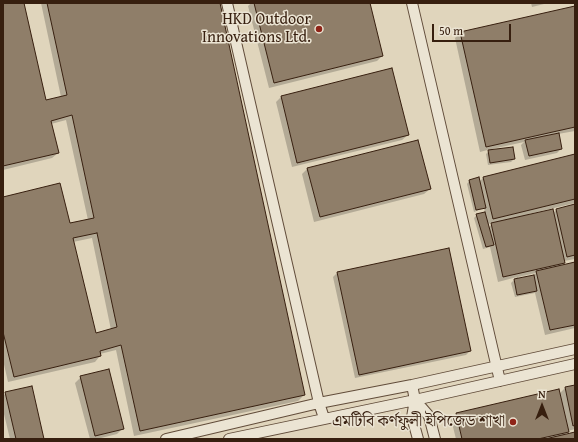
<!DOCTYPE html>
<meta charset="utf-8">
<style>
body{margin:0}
#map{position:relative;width:578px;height:442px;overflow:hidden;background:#e0d5bc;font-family:"Gentium Book Plus",serif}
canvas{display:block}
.frame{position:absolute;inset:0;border:4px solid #371f0f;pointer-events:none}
.north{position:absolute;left:522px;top:386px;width:40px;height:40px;-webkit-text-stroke:3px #ebe4d3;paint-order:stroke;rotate:0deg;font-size:11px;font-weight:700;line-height:16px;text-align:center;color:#371f0f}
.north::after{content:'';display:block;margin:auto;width:14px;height:18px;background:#371f0f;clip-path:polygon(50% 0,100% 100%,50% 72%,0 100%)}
.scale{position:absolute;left:432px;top:24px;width:79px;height:18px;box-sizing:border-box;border:2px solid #371f0f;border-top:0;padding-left:5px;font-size:12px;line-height:14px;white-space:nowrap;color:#371f0f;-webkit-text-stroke:3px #ebe4d3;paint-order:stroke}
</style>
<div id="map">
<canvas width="578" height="442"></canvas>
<div class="frame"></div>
<div class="north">N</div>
<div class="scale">50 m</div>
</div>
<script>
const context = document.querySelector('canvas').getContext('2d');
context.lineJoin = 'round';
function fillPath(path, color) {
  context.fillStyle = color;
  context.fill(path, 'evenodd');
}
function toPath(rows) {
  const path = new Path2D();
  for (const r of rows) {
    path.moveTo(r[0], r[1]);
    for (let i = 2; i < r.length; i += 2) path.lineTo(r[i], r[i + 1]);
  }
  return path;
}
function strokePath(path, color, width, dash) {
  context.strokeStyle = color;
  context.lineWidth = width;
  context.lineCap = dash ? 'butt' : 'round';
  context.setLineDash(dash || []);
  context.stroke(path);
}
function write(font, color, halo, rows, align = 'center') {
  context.font = font + ' "Gentium Book Plus","Noto Serif Bengali",serif';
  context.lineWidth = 3;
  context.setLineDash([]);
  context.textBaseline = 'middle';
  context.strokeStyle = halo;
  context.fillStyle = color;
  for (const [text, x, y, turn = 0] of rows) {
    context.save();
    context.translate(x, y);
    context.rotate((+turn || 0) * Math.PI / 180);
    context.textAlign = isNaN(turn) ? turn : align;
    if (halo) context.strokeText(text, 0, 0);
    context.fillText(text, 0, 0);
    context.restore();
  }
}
fillPath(toPath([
 [3,3,23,3,46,101,61,97,41,3,219,3,304,395,298,401,134,436,116,350,100,354,100,356,95,362,8,382,3,360,3,198,69,224,88,220,66,120,51,124,58,153,52,158,3,170],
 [92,238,111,330,95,334,73,242],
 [251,3,369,3,382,56,377,61,269,88,248,6],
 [531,3,548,3,532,7],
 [575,7,575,131,558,134,561,149,557,153,525,160,521,145,524,142,492,149,492,151,514,159,511,162,488,165,486,154,491,149,480,152,455,38,460,33],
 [281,97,408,135,402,140,292,167,276,102],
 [575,156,575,203,529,214,530,216,553,213,556,210,575,205,575,259,564,261,560,267,575,263,575,328,545,335,535,293,515,297,511,283,517,277,498,282,490,247,483,249,474,218,477,215,485,213,484,208,474,212,467,184,469,181,479,182,483,178],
 [493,223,488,228,487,224],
 [536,273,533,276,519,279,518,277],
 [308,168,430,189,424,194,314,222,302,174],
 [337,273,470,351,466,355,355,378,333,277],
 [81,377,123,428,117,434,97,439,90,439,75,383],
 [575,386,575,429,568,431,564,436,575,433,575,439,456,439,451,419,456,414,559,394,565,388],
 [6,393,43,439,10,439,3,410,3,396]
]), '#0003');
const building = toPath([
 [3,3,24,3,46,100,67,95,47,3,220,3,305,395,140,431,121,345,100,351,101,356,14,377,3,332,3,197,60,183,70,223,94,218,72,115,51,121,59,153,3,166,3,3],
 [97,233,117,327,96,333,73,238,97,233],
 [254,3,370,3,383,56,274,83,254,3],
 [575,6,575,127,486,147,460,32,575,6],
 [392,68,409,135,297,163,281,96,392,68],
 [559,133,562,149,529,156,525,140,559,133],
 [418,140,431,189,320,217,307,168,418,140],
 [513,147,515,159,490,163,488,150,513,147],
 [575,154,575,199,493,219,483,177,575,154],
 [479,177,486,208,476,210,469,180,479,177],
 [575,204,575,255,567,257,556,209,575,204],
 [553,209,565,263,503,277,491,223,553,209],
 [485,212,494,245,486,247,476,214,485,212],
 [449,248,471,351,359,375,337,272,449,248],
 [575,262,575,325,550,330,536,271,575,262],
 [534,275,537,291,517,295,514,279,534,275],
 [109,369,124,429,95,436,80,376,109,369],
 [575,385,575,425,573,426,565,387,575,385],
 [32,386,44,439,16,439,5,392,32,386],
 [559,389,569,432,538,439,462,439,456,413,559,389],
 [575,432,575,439,545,439,575,432]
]);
fillPath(building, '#8f7e69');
strokePath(building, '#371f0f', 1);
const minor = toPath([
 [227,3,319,403,324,418],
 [412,3,500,381],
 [412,385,415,400,412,417,418,439],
 [415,400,429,416,435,439],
 [166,439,319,403,412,385,575,349],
 [229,439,415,400,575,364]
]);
strokePath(minor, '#614c3a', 12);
strokePath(minor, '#ebe4d3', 10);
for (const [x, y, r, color] of [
 [319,29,4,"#8f2418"],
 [513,422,4,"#8f2418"]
]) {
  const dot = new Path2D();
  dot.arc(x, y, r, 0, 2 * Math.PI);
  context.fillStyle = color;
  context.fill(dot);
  strokePath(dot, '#ebe4d3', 1.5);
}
write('16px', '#371f0f', '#ebe4d3', [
 ["HKD Outdoor",311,20],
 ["Innovations Ltd.",311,38],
 ["এমটিবি কর্ণফুলী ইপিজেড শাখা",505,422]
], 'right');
</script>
